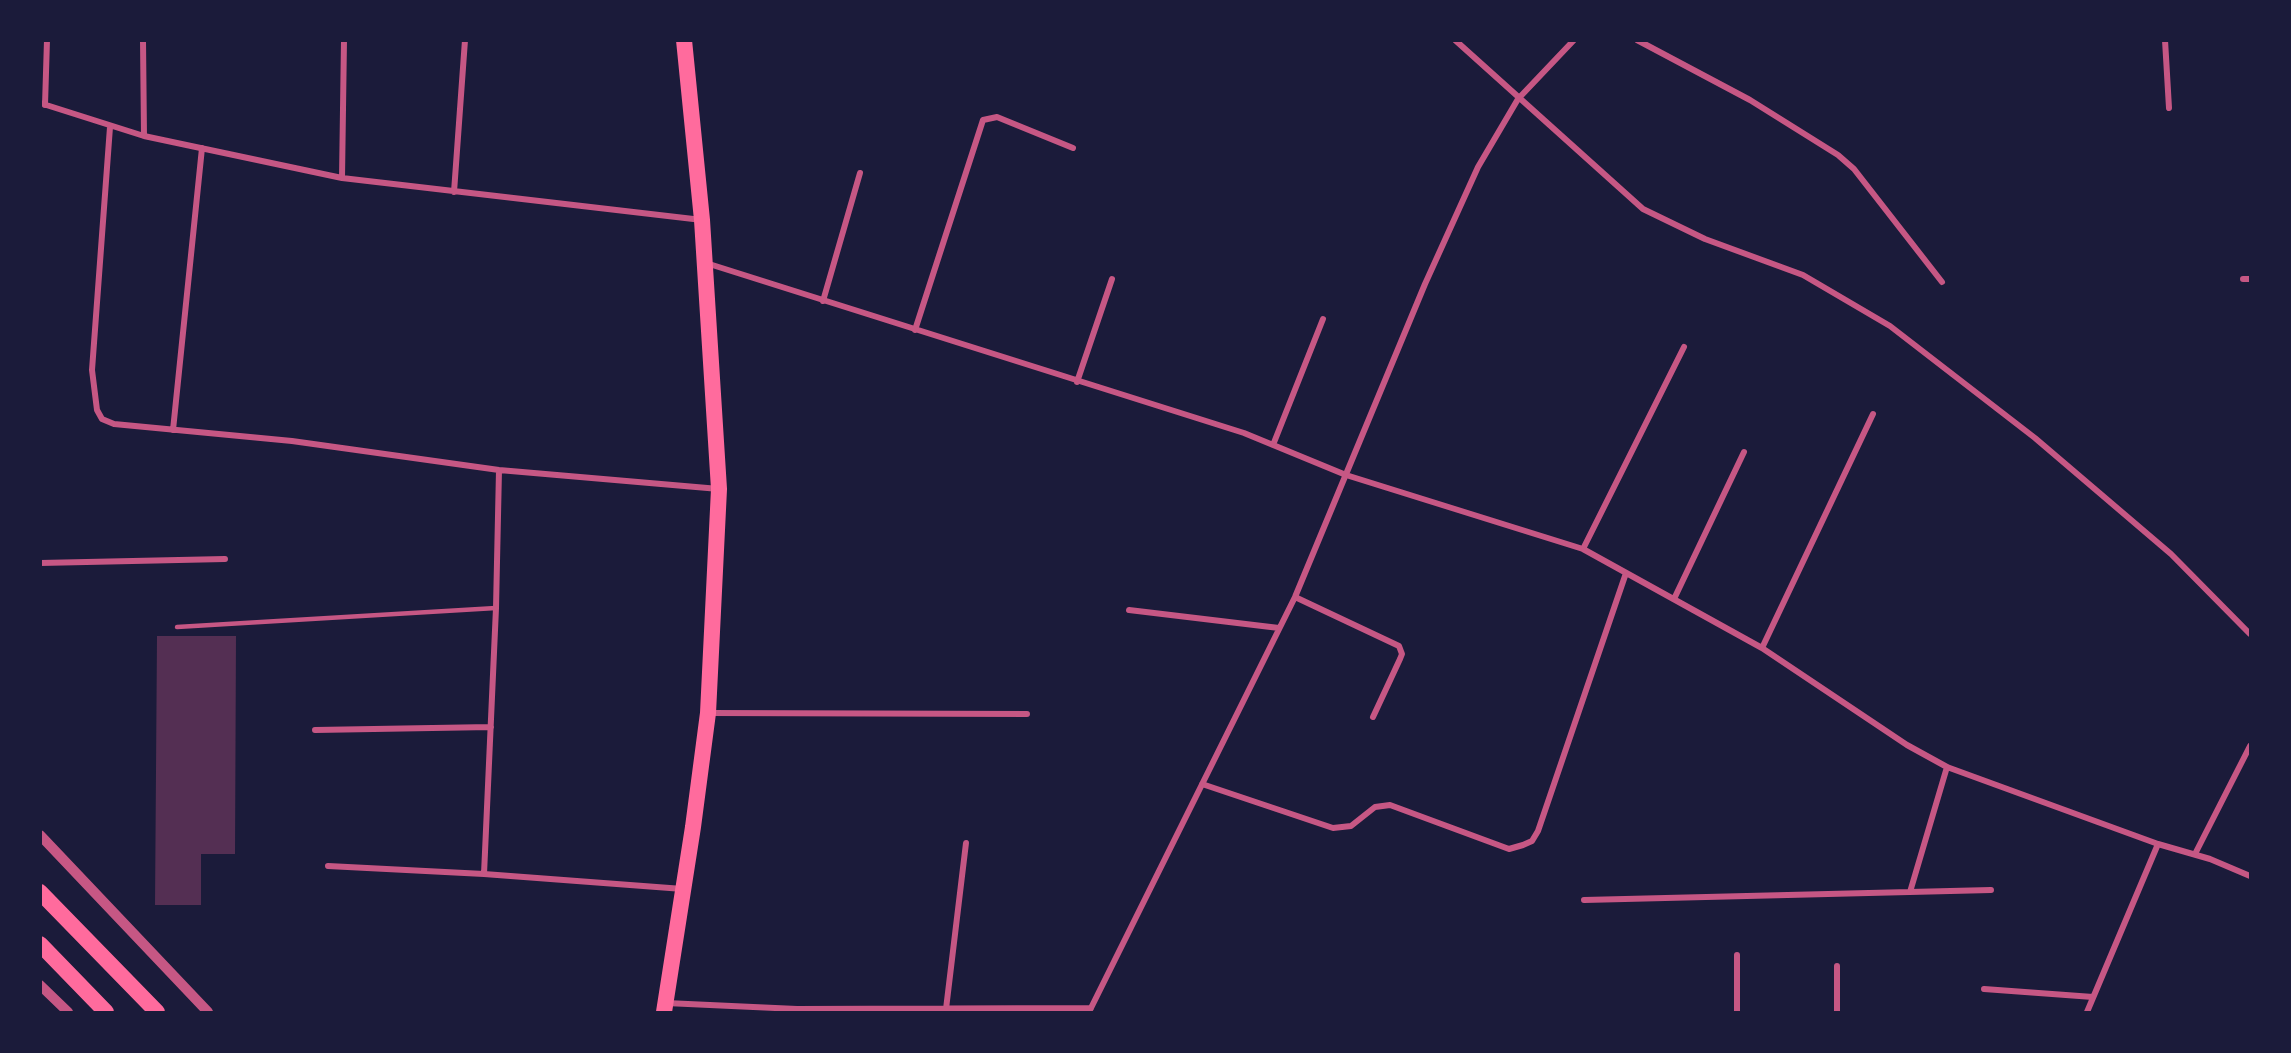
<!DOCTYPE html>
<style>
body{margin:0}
#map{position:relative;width:2291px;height:1053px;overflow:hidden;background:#1b1b3a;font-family:Figtree,sans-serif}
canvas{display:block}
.frame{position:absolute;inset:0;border:42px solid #1b1b3a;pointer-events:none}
</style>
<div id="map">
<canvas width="2291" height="1053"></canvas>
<div class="frame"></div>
</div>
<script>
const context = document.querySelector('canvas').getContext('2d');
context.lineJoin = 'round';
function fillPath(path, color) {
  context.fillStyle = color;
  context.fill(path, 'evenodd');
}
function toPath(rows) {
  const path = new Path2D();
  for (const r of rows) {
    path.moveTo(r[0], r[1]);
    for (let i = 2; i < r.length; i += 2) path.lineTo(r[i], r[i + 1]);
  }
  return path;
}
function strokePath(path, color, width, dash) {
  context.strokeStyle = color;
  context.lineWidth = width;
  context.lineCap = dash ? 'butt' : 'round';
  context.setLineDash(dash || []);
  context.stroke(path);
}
fillPath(toPath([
 [157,636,236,636,235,854,201,854,201,905,155,905]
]), '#542f53');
strokePath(toPath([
 [177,627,496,608]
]), '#c65784', 4.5);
strokePath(toPath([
 [143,40,144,136],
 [1455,40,1643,209,1705,239,1803,275,1890,326,2035,438,2171,554,2250,634],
 [1637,40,1750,100,1838,155,1854,169,1942,282],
 [2165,40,2169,108],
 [40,103,144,136,342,178,702,220],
 [45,105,47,40],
 [110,127,92,370,97,410,102,419,114,424,292,441,499,470,719,489],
 [342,178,344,40],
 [454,192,465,40],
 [706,263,1244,433,1346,475,1583,549,1762,648,1907,745,1947,767,2158,844,2210,859,2250,876],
 [2243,279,2250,279],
 [823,301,860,173],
 [915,330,983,120,997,117,1073,148],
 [1077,382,1112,279],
 [173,430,202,148],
 [1273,445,1323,319],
 [1583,549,1684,347],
 [40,563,225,559],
 [1295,597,1399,646,1402,654,1400,659,1373,717],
 [1674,599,1744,452],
 [1129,610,1279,628],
 [1762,648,1873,414],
 [710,713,1027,714],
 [315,730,491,727],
 [1202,784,1333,828,1351,826,1375,807,1390,805,1509,849,1523,845,1532,841,1538,831,1626,573],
 [2195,854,2250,746],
 [328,866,484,874,683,889],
 [484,874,496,608,499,470],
 [1910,892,1947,767],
 [1584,900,1991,890],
 [1737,955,1737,1012],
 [1984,989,2093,997],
 [666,1003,797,1009,1091,1008],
 [946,1009,966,843],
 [1089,1012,1295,597,1425,284,1478,167,1518,99,1574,40],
 [1837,1012,1837,966],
 [2087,1012,2158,844]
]), '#c65784', 6);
strokePath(toPath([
 [40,835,208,1012],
 [40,985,68,1012]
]), '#c65784', 10);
strokePath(toPath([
 [40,892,157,1012],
 [40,944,106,1012],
 [664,1012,693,827,708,713,719,489,702,220,684,40]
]), '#ff6b9d', 16);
</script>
